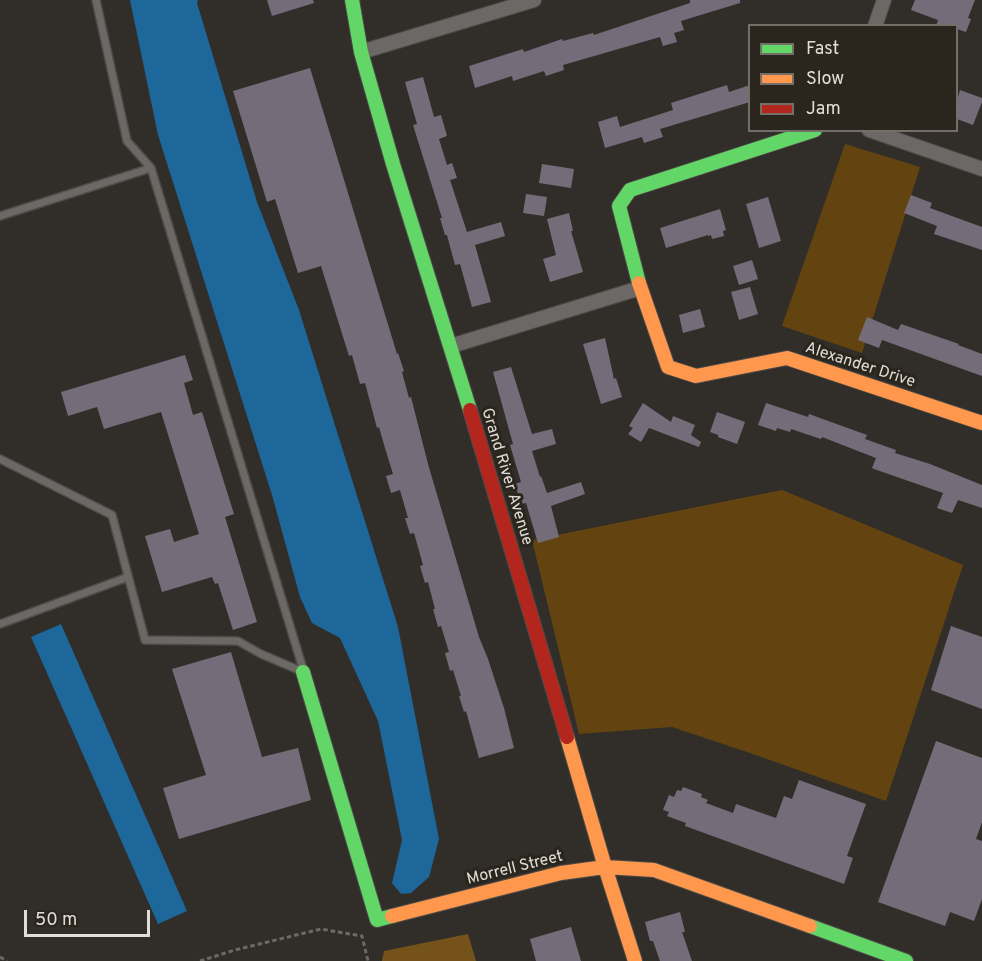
<!DOCTYPE html>
<style>
body{margin:0}
#map{position:relative;width:982px;height:961px;overflow:hidden;background:#312e2a;font-family:Overpass,sans-serif}
canvas{display:block}
.legend{position:absolute;left:748px;top:24px;width:210px;height:108px;box-sizing:border-box;background:#2a251d;border:2px solid #736f68;margin:0;padding:8px 10px;list-style:none;font-size:18px;color:#e1ddd8}
.legend li{display:flex;align-items:center;gap:12px;height:30px}
.legend b{width:30px;border:2px solid #736f68}
.scale{position:absolute;left:24px;top:910px;width:126px;height:27px;box-sizing:border-box;border:3px solid #e1ddd8;border-top:0;padding-left:8px;font-size:18px;line-height:21px;white-space:nowrap;color:#e1ddd8;-webkit-text-stroke:4px #2a251d;paint-order:stroke}
</style>
<div id="map">
<canvas width="982" height="961"></canvas>
<ul class="legend">
<li><b style="height:8px;background:#63d668"></b>Fast</li>
<li><b style="height:8px;background:#ff974d"></b>Slow</li>
<li><b style="height:8px;background:#b3261e"></b>Jam</li>
</ul>
<div class="scale">50 m</div>
</div>
<script>
const context = document.querySelector('canvas').getContext('2d');
context.lineJoin = 'round';
function fillPath(path, color) {
  context.fillStyle = color;
  context.fill(path, 'evenodd');
}
function toPath(rows) {
  const path = new Path2D();
  for (const r of rows) {
    path.moveTo(r[0], r[1]);
    for (let i = 2; i < r.length; i += 2) path.lineTo(r[i], r[i + 1]);
  }
  return path;
}
function strokePath(path, color, width, dash) {
  context.strokeStyle = color;
  context.lineWidth = width;
  context.lineCap = dash ? 'butt' : 'round';
  context.setLineDash(dash || []);
  context.stroke(path);
}
function write(font, color, halo, rows, align = 'center') {
  context.font = font + ' Overpass,sans-serif';
  context.lineWidth = 6;
  context.setLineDash([]);
  context.textBaseline = 'middle';
  context.strokeStyle = halo;
  context.fillStyle = color;
  for (const [text, x, y, turn = 0] of rows) {
    context.save();
    context.translate(x, y);
    context.rotate((+turn || 0) * Math.PI / 180);
    context.textAlign = isNaN(turn) ? turn : align;
    if (halo) context.strokeText(text, 0, 0);
    context.fillText(text, 0, 0);
    context.restore();
  }
}
fillPath(toPath([
 [845,144,920,167,862,353,782,326],
 [782,490,963,565,886,801,750,753,672,727,579,734,532,540]
]), '#634411');
fillPath(toPath([
 [468,934,476,961,382,961,384,951]
]), '#75521a');
fillPath(toPath([
 [130,0,198,0,197,3,257,202,299,310,398,627,439,839,429,877,411,893,401,894,392,883,402,840,378,721,340,638,312,623,300,597,272,495,158,135],
 [61,624,187,911,158,924,31,637]
]), '#1d679a');
fillPath(toPath([
 [267,0,313,0,314,3,272,16],
 [690,0,740,0,740,3,681,21,684,30,674,33,677,42,663,46,660,37,563,65,564,70,546,76,544,71,513,81,512,76,475,88,469,66,523,49,524,52,562,39,563,41,593,33,594,35,690,3],
 [915,0,975,0,968,18,971,19,966,32,957,29,957,26,936,26,938,20,911,10],
 [310,68,397,354,398,353,404,371,402,372,409,398,411,397,428,464,479,637,488,659,504,708,514,748,479,758,466,711,464,712,459,696,461,696,453,670,450,671,445,653,449,652,441,626,438,627,433,609,435,609,428,582,425,583,420,566,423,565,414,533,410,534,405,518,408,518,400,490,391,493,386,476,393,474,385,448,379,427,377,428,365,383,360,384,352,355,349,356,321,266,298,273,275,199,267,202,233,91],
 [423,77,434,117,441,115,447,136,439,139,447,165,452,163,457,178,450,180,467,232,501,222,505,236,475,245,491,302,472,307,460,264,455,265,447,235,445,235,440,218,442,218,413,125,417,124,405,82],
 [727,85,729,92,750,85,750,102,660,129,663,137,644,143,642,137,605,148,598,122,617,116,620,127,673,110,671,103],
 [960,90,982,98,982,102,973,125,957,119,957,101],
 [542,164,574,169,571,188,539,183],
 [526,194,547,197,544,216,523,213],
 [911,195,932,203,930,208,982,227,982,250,934,234,937,226,904,213],
 [768,197,781,241,759,248,746,204],
 [720,209,726,230,723,231,724,236,712,239,711,235,708,236,708,235,666,248,660,228],
 [569,213,573,231,571,231,583,272,550,282,543,259,556,255,547,219],
 [752,260,758,279,739,285,733,266],
 [750,287,758,314,739,320,731,292],
 [700,309,705,327,683,333,679,315],
 [867,317,898,330,901,324,959,344,958,345,982,354,982,376,882,340,879,348,858,340],
 [605,338,614,379,616,378,622,397,601,404,583,344],
 [185,355,193,380,184,383,193,415,202,412,234,514,225,517,257,622,233,630,218,583,215,584,212,577,162,592,145,536,170,529,174,542,199,534,161,412,104,429,97,407,68,416,61,392],
 [511,367,532,434,552,429,556,444,532,451,540,477,541,476,547,493,581,482,585,494,551,506,559,537,538,543,526,503,521,504,515,484,521,482,510,445,513,444,493,372],
 [643,403,671,422,673,416,695,425,691,435,701,442,699,447,649,428,641,442,628,434,633,428,629,426],
 [766,403,808,417,809,414,867,435,865,439,896,450,895,453,930,464,982,485,982,508,958,500,952,513,937,508,943,493,874,469,872,468,876,458,822,437,821,439,791,429,790,432,777,428,776,431,758,425],
 [717,412,745,422,737,444,718,437,718,435,710,432],
 [951,626,982,637,982,709,931,690],
 [231,652,262,757,298,748,311,800,179,839,163,788,206,775,172,669],
 [936,741,982,758,982,822,976,839,982,841,982,899,974,921,950,912,945,926,878,902],
 [799,780,866,804,847,856,853,858,844,884,685,826,686,823,667,816,669,812,663,810,669,795,674,797,677,790,681,791,683,787,702,794,701,797,708,800,706,803,733,813,736,804,776,818,784,796,792,799],
 [680,912,685,932,682,932,692,961,660,961,653,941,650,941,645,922],
 [571,927,581,961,536,961,530,939]
]), '#756c79');
const lane = toPath([
 [96,0,127,141,151,168],
 [0,216,151,168,303,669],
 [0,459,112,515,145,640,238,641,261,654,301,671],
 [0,624,128,577]
]);
const street = toPath([
 [875,26,884,0],
 [361,52,534,0],
 [869,130,982,169],
 [451,346,640,288]
]);
const fast = toPath([
 [352,0,361,52,393,164,470,410],
 [639,283,619,206,630,190,815,130],
 [303,672,377,920,392,916],
 [810,926,906,961]
]);
const slow = toPath([
 [639,283,668,367,696,376,787,358,982,423],
 [567,737,605,867,635,961],
 [392,916,561,873,605,867,654,870,810,926]
]);
const jam = toPath([
 [470,410,567,737]
]);
strokePath(lane, '#4d4a47', 10);
strokePath(street, '#4d4a47', 16);
strokePath(fast, '#4d4a47', 16);
strokePath(slow, '#4d4a47', 16);
strokePath(jam, '#4d4a47', 16);
strokePath(toPath([
 [0,957,7,961],
 [200,961,235,950,321,929,362,936,368,961]
]), '#6c6a67', 3, [4.5, 3]);
strokePath(lane, '#6b6865', 7);
strokePath(street, '#6b6865', 14);
strokePath(fast, '#63d668', 14);
strokePath(slow, '#ff974d', 14);
strokePath(jam, '#b3261e', 14);
write('16px', '#e1ddd8', '#2a251d', [
 ["Alexander Drive",860,366,18],
 ["Grand River Avenue",506,477,73],
 ["Morrell Street",515,869,-14]
]);
</script>
